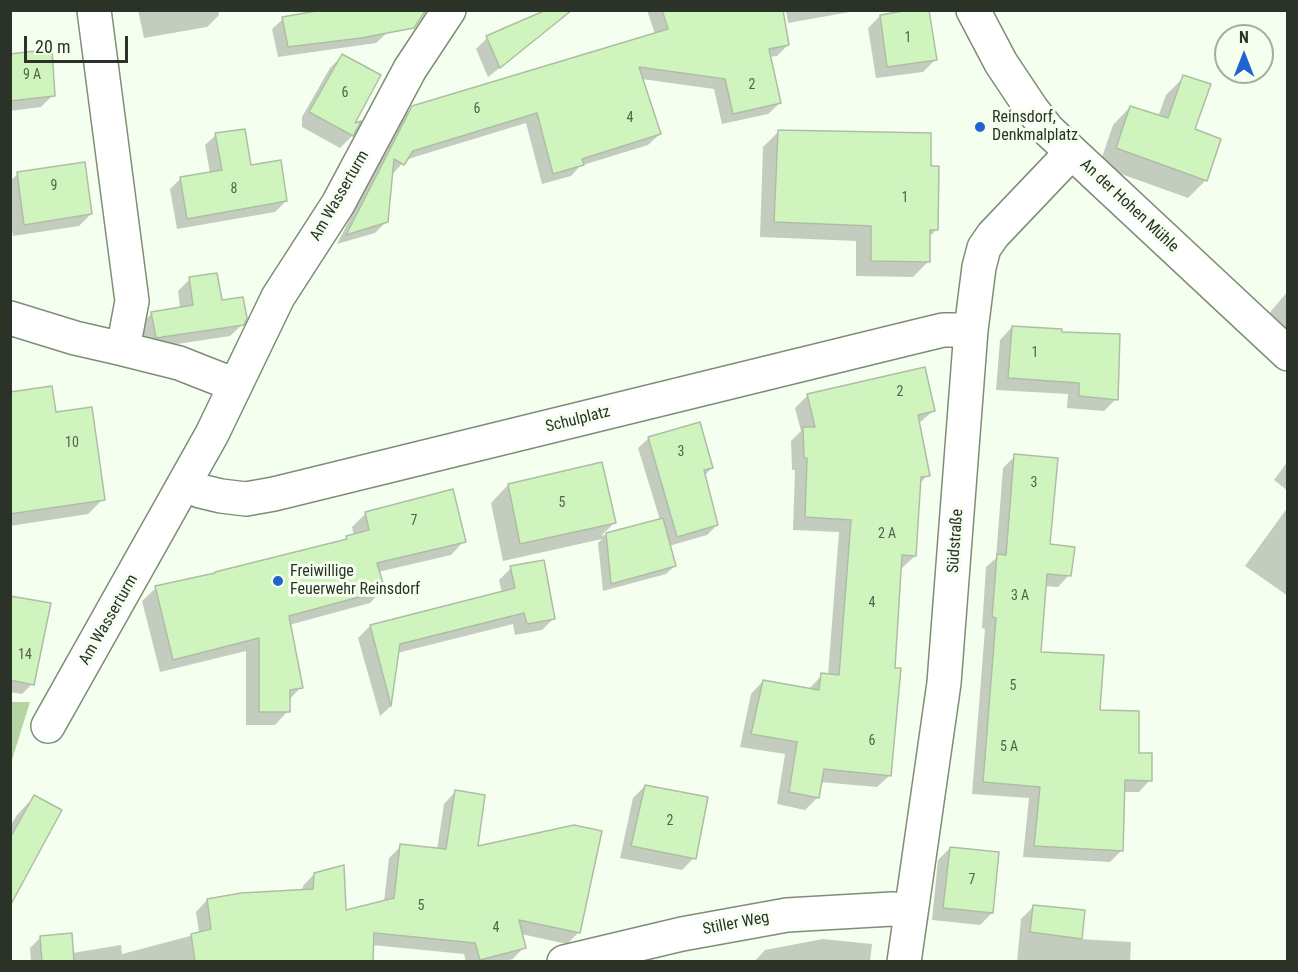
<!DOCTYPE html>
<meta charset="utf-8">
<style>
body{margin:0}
#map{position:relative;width:1298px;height:972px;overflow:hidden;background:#f5fff0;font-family:"Roboto Condensed",sans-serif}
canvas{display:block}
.frame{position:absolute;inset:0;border:12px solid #2b3228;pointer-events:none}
.north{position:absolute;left:1214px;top:24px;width:60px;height:60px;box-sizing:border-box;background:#f5fff0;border:2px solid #a4ada0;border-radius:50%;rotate:0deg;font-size:16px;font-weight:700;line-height:24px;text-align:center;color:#2b3228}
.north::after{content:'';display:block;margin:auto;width:21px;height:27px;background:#2163cf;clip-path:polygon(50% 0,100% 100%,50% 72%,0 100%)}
.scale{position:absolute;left:24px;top:36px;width:104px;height:27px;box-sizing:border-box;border:3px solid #2b3228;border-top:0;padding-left:8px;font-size:18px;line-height:21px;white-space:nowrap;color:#2b3228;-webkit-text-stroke:4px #f5fff0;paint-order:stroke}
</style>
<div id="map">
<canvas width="1298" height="972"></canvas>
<div class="frame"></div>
<div class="north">N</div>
<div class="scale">20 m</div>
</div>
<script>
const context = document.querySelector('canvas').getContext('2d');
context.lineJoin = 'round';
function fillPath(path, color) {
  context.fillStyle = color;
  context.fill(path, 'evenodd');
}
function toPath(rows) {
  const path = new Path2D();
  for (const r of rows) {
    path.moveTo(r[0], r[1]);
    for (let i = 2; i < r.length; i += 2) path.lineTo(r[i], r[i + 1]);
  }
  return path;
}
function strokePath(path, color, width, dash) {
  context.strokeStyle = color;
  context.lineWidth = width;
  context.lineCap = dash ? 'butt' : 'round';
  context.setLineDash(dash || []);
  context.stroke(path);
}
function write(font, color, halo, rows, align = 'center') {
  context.font = font + ' "Roboto Condensed",sans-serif';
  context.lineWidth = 6;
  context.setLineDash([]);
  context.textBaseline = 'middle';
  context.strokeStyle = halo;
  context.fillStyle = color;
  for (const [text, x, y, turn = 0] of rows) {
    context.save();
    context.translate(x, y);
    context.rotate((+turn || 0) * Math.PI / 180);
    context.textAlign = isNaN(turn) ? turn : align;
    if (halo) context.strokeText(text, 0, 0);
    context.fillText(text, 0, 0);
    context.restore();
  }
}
fillPath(toPath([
 [11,702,30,702,11,763,10,702]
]), '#b4d4a2');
fillPath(toPath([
 [138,10,218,10,219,15,207,27,144,38],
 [549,10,573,10,488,77,476,49,487,38],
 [647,10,782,10,788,45,777,56,769,57,780,103,768,114,722,124,714,89,642,79,660,134,648,145,580,166,571,176,542,184,526,123,405,160,392,175,387,221,375,233,337,244,401,119,412,107,655,34],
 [786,10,861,10,788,23],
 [880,16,935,60,923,72,876,78,868,28],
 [283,19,387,33,376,43,278,57,272,29],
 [10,55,53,95,41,107,10,111],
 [342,56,352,126,358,124,352,136,340,148,302,127,302,117,330,68],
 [1184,77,1193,130,1206,180,1188,198,1099,166,1113,125,1130,107,1158,117,1166,95],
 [778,132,929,168,937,229,928,238,929,261,913,277,856,276,856,241,760,237,763,147],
 [216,135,286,201,275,212,177,229,170,189,181,178,210,173,205,145],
 [18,174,91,214,79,226,13,236,10,221,10,181],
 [190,279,220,302,243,324,230,336,144,349,140,325,152,313,180,308,178,291],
 [1288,291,1288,359,1255,330],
 [1012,327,1060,334,1116,399,1104,411,1067,408,1068,394,996,390,1000,340],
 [10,394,55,414,103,499,88,514,10,526],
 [808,395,933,411,918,424,928,475,919,484,915,556,902,568,900,568,893,669,890,775,877,787,820,782,818,797,805,810,777,804,785,754,740,747,751,694,763,681,809,689,822,675,828,675,839,532,793,530,795,470,792,470,791,441,801,431,795,408],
 [649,438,712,468,704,476,717,525,707,535,669,546,675,566,666,574,603,591,598,543,602,539,503,561,491,503,508,485,615,522,601,536,660,520,638,448],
 [1015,456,1048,546,1069,575,1058,587,1044,586,1040,654,1099,711,1137,754,1150,780,1139,792,1123,792,1121,851,1110,862,1023,857,1029,798,972,794,985,629,982,628,986,567,996,558,1003,468],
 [1288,461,1288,491,1274,480],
 [1288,507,1288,596,1245,566],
 [366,513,464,541,451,555,378,572,383,589,370,603,289,625,301,687,289,700,288,711,275,725,246,725,246,651,160,672,142,601,156,588,343,542,347,538,354,536,352,527],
 [511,568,554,618,542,630,515,635,513,624,397,653,391,706,380,716,358,638,370,626,502,593,499,580],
 [10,597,32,684,22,694,10,692],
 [645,786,694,858,682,870,620,858,633,798],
 [455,792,477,848,579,932,567,944,521,934,524,947,513,959,502,962,466,962,464,954,372,945,203,959,196,912,207,900,302,891,303,886,314,874,344,912,384,902,389,858,401,846,437,850,444,804],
 [34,797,10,903,10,826,17,815],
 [950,848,992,913,980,925,932,920,938,860],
 [1033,907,1084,912,1080,939,1131,942,1130,962,1017,962,1021,919],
 [194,935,201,962,31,962,30,948,41,937,72,953,121,945,122,954],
 [823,939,872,944,870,962,754,962,765,950]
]), '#0003');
const building = toPath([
 [322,10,426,10,414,28,361,38,288,47,282,17,322,10],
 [546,10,572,10,500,68,486,36,546,10],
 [662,10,783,10,789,45,769,49,781,103,733,114,725,79,639,67,661,134,582,159,584,165,553,174,537,113,413,151,404,165,394,159,388,222,346,235,412,106,668,29,662,10],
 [909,10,929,10,937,60,887,67,880,15,909,10],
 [52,49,55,96,10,101,10,54,52,49],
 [342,54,381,75,355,123,361,121,353,136,309,112,342,54],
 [1183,75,1211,84,1195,129,1221,139,1207,181,1116,148,1130,106,1168,118,1183,75],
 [245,129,251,165,281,160,287,201,187,219,180,177,222,170,215,133,245,129],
 [778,130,931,133,931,166,939,166,938,230,930,230,930,262,871,261,871,226,774,222,778,130],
 [85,162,92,214,24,225,17,172,85,162],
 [217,273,222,300,243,297,247,318,244,325,156,338,151,312,193,305,189,277,217,273],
 [1012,326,1062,329,1062,332,1120,334,1118,400,1079,396,1079,383,1008,378,1012,326],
 [925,367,935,411,918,415,930,476,921,477,916,556,902,555,895,668,901,668,891,776,824,769,819,798,789,792,797,742,751,734,763,680,819,690,821,673,839,675,851,520,805,517,807,458,804,458,803,427,815,427,807,394,925,367],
 [52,386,56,412,92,407,105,500,10,514,10,392,52,386],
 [700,422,713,468,704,470,718,525,677,537,648,437,700,422],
 [1014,454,1058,458,1050,544,1075,547,1071,576,1047,574,1041,652,1104,655,1100,710,1139,711,1139,753,1152,753,1152,781,1125,780,1123,851,1034,846,1040,787,983,782,996,618,992,617,997,554,1006,555,1014,454],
 [602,462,616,523,520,544,508,484,602,462],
 [453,489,466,542,377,563,385,590,289,616,303,688,290,690,290,712,259,712,259,638,173,660,155,586,215,573,215,572,347,539,346,536,369,530,365,512,453,489],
 [663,518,676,566,611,584,606,533,663,518],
 [544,560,555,619,527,624,524,613,400,644,391,706,370,625,515,588,510,566,544,560],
 [10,596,51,603,34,685,10,680,10,596],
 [645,785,708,797,696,859,631,846,645,785],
 [455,790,485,795,478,846,574,825,602,831,580,933,519,920,526,948,480,960,475,943,374,933,373,962,195,962,191,934,211,929,207,899,241,893,313,889,314,873,344,865,346,910,394,898,400,844,446,849,455,790],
 [34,795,62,810,10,906,10,838,34,795],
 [950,847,999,852,993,913,943,908,950,847],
 [1033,905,1085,910,1082,939,1030,932,1033,905],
 [72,933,74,962,42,962,40,936,72,933]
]);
fillPath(building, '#d0f4bd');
strokePath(building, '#aebea5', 1.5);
const minor = toPath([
 [94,10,132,301,123,349,179,363,235,385],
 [973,10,1001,63,1031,108,1048,130,1288,354],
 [10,318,75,338,123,349],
 [185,483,200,491,221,496,246,499,274,494,914,337,943,330,971,330],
 [48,726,212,434,278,297,338,204,410,69,449,10],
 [564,962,682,934,787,915,892,909,911,911],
 [904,962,944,683,971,330,979,267,984,248,993,235,1071,153]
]);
strokePath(minor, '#7e8d76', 36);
strokePath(minor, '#fff', 33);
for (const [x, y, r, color] of [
 [980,127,6,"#2163cf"],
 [278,581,6,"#2163cf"]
]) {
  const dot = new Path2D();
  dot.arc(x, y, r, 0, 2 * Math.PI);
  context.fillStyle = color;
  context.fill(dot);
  strokePath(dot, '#f5fff0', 2);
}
write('14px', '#54624d', null, [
 ["1",908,38],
 ["9 A",32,75],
 ["2",752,85],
 ["6",345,93],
 ["6",477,109],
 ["4",630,118],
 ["9",54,186],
 ["8",234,189],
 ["1",905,198],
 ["1",1035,353],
 ["2",900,392],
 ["10",72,443],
 ["3",681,452],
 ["3",1034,483],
 ["5",562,503],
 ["7",414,521],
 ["2 A",887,534],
 ["3 A",1020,596],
 ["4",872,603],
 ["14",25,655],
 ["5",1013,686],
 ["6",872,741],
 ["5 A",1009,747],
 ["2",670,821],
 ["7",972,880],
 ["5",421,906],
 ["4",496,928]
]);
write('16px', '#2b3228', '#f5fff0', [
 ["Reinsdorf,",992,118],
 ["Denkmalplatz",992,136],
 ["Freiwillige",290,572],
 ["Feuerwehr Reinsdorf",290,590]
], 'left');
write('16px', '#2b3228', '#f5fff0', [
 ["Am Wasserturm",340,196,-60],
 ["An der Hohen Mühle",1129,206,43],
 ["Schulplatz",578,420,-14],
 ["Südstraße",956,541,-86],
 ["Am Wasserturm",109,620,-60],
 ["Stiller Weg",736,924,-11]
]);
</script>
